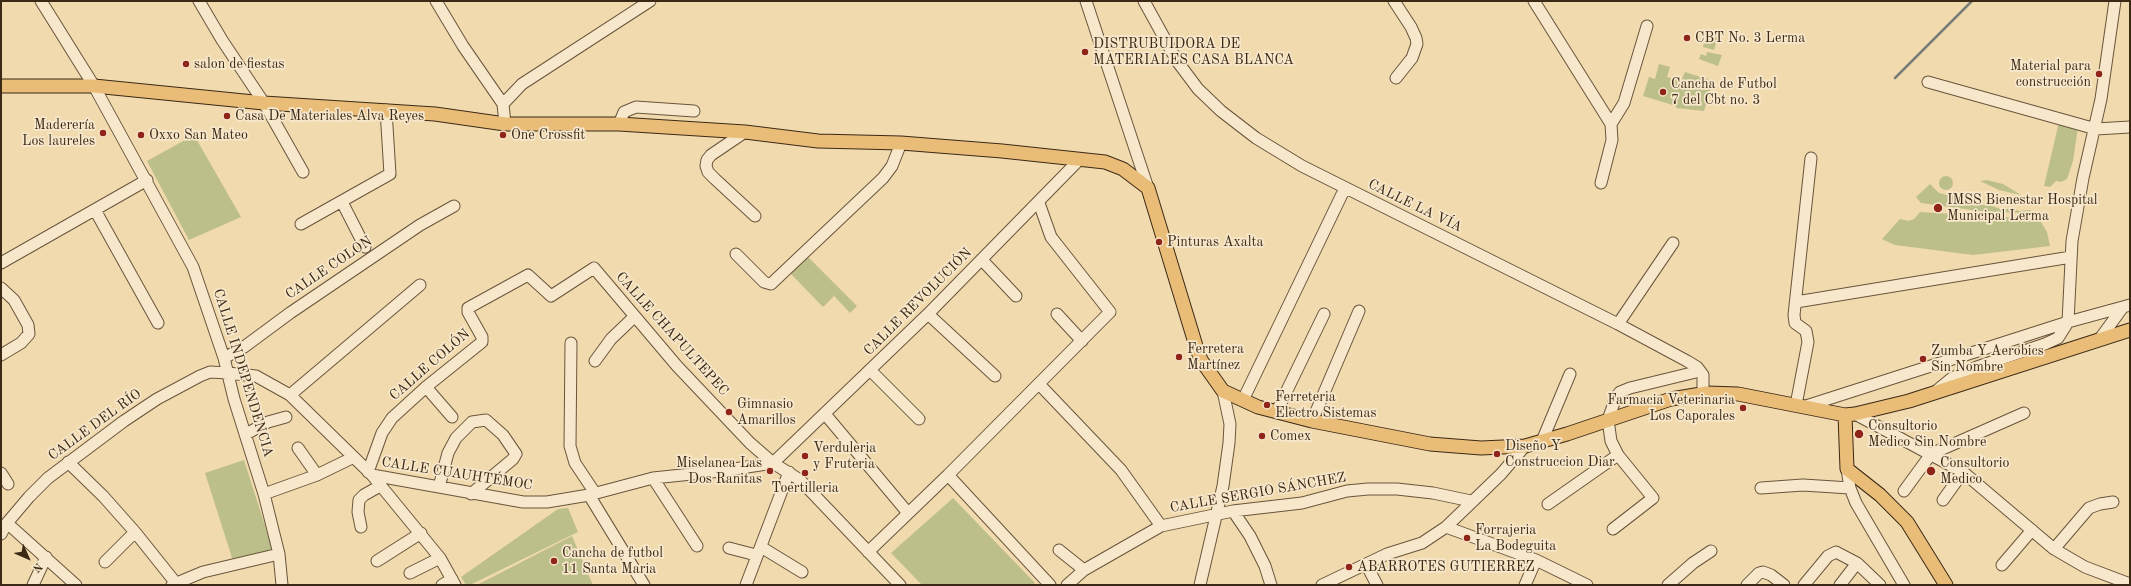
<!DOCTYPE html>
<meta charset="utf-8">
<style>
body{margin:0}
#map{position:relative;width:2131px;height:586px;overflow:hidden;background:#f2daaf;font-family:"Old Standard TT",serif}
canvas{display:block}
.frame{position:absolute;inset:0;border:2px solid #3b2916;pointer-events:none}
.north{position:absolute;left:8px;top:538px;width:40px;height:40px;-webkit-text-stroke:3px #f7e7cb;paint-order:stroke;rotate:135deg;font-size:11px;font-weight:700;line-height:16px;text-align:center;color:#3b2916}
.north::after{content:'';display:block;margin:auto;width:14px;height:18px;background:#3b2916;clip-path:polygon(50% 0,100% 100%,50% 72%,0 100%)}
</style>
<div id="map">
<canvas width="2131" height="586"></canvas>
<div class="frame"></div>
<div class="north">N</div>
</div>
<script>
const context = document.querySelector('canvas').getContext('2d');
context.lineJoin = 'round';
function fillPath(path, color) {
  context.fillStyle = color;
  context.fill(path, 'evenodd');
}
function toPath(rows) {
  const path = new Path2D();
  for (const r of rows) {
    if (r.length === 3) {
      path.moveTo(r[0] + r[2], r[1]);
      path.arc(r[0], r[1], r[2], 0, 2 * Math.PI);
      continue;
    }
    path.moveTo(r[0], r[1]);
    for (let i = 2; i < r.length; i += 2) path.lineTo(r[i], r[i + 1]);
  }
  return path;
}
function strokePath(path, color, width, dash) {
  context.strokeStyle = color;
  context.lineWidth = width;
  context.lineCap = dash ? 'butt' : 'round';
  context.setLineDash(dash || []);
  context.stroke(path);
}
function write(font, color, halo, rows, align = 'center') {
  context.font = font + ' "Old Standard TT",serif';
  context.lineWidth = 3.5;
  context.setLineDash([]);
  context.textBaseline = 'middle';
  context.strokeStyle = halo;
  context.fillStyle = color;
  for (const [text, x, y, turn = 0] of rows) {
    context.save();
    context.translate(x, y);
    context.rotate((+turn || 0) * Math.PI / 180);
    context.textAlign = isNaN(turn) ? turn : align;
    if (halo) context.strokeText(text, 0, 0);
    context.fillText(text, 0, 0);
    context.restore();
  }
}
fillPath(toPath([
 [1707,31,1719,34,1714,50,1703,47],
 [1707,52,1722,55,1718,66,1699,59,1701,54,1706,56],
 [1659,64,1670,67,1667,77,1681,81,1685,72,1713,81,1704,111,1676,108,1676,106,1643,96,1649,77,1655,79],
 [2059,122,2078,127,2073,161,2067,179,2061,182,2056,181,2050,187,2044,186],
 [194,135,241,217,189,240,147,161],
 [1946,183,7],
 [1987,180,2003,184,2021,195,1999,190,1980,181],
 [1930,184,1939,193,1951,196,1963,195,1977,205,1989,205,2003,210,2011,208,2019,211,2030,210,2033,213,1986,212,1921,203,1916,197],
 [1920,212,2039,219,2047,232,2050,246,1973,255,1895,245,1882,239,1900,219,1909,221,1914,219],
 [807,256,857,306,850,313,834,296,823,307,790,273],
 [244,460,273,551,234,564,205,473],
 [953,498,1035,583,1033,585,922,585,891,553],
 [568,508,578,532,470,585,466,585,461,577,558,509],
 [572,536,593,585,477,585]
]), '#bcbf8a');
strokePath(toPath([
 [1895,78,1972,1]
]), '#797e77', 2.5);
const minor = toPath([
 [41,1,94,86,193,267,224,358,234,399,264,494,279,554,282,585],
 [199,1,222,40,264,103,303,172],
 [436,1,463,46,503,104],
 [1086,1,1148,188],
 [1144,1,1177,61,1198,89,1221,111,1256,138,1302,166,1618,324,1687,361,1697,367,1703,375,1703,394],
 [1394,1,1411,27,1416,38,1417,44,1412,58,1396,78],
 [1534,1,1611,124],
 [1928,82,2096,129,2130,127],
 [505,124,503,104,522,84,650,1],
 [619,124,624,112,636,107,694,111],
 [745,132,711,155,707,160,706,166,708,172,715,179,755,216],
 [1601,183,1612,140,1611,124,1624,103,1647,26],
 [342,202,365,247],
 [95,210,158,323],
 [301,224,390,174,386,110],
 [736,254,764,282,771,284,883,178,892,166,901,143],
 [982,260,1016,296],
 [1,263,147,180],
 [1,288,14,300,28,325,29,334,21,343,1,355],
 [1796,302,2071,257],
 [928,314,995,376],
 [1057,314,1082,341],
 [1618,324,1673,243],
 [2099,340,2123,307],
 [571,343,570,446,575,463,595,493],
 [224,358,244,347,290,313,420,225,454,206],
 [595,361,611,339,634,317],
 [870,370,919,419],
 [1039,384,1121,470,1161,526],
 [426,387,452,417],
 [1935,392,1952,378,1977,367,2045,344,2058,338,2068,322,2072,241,2083,178,2101,99,2115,1],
 [290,395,420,285],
 [1243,400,1345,188],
 [1796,405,1808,342,1806,331,1795,323,1794,315,1811,158],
 [1803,407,2068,322,2130,305],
 [1277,411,1324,314],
 [825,414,908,513],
 [1855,414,1963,472,2054,549,2085,567,2130,584],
 [1312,421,1359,311],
 [246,434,268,422,286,417],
 [1542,441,1570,374],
 [298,448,317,475],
 [68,462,103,496,135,532,175,582],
 [1847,469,1850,488,1856,503,1904,585],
 [368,472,382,433,392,418,426,387,482,342,482,337,468,312,468,308,528,275,551,296,594,268,677,366,750,443,773,463,800,480,900,585],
 [1,473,8,484],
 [372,475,523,502,547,502,589,495,653,478,721,471,773,463,928,314,1080,159],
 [948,475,1050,585],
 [653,478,697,546],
 [439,487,448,453,456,438,472,422,486,420,503,435,516,454,513,459,471,494],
 [1761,488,1803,485,1850,488],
 [1904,491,1931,454,2024,413],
 [264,494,317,475,352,458],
 [589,495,644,585],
 [1943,500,1963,472],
 [1548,504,1618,455],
 [1233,511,1250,536,1265,566,1271,585],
 [7,523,76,585],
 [361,527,358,512,359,500,364,495,380,486],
 [1446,527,1536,560,1587,585],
 [1613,529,1653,498,1618,455,1611,441,1608,420,1616,397,1620,392,1630,388,1700,371],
 [1,534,7,523,29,497,48,478,124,421,157,399,200,376,210,372,228,373,256,376,290,395,372,475,440,558,455,585],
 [761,547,802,572],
 [729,548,756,555],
 [2054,549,2089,508,2100,504,2113,502],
 [1059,550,1084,570],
 [868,552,948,475,1110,312,1051,237,1039,203],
 [377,561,421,533],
 [105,562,135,532],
 [1366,564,1377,585],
 [2002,565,2032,530],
 [410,573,440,558],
 [33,585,46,557],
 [172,585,203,572,279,554],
 [442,585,452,579],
 [746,585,789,472],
 [1067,585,1084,570,1161,526,1233,511,1302,503,1347,491,1368,489,1397,489,1433,493,1471,501],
 [1200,585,1223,486,1229,443,1230,424,1223,391],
 [1322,585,1387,554,1422,543,1446,527,1501,474,1525,446],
 [1525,585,1536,560],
 [1668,585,1693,563,1711,551],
 [1747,585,1759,573,1763,572,1771,575,1784,585],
 [1804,585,1828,556,1836,552,1857,563,1880,585],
 [1840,585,1857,563]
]);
const major = toPath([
 [1,86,94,86,264,103,435,114,505,124,619,124,745,132,818,141,901,143,1002,151,1105,162,1123,169,1148,188,1196,346,1201,360,1223,391,1258,407,1312,421,1430,444,1481,448,1525,446,1567,434,1671,399,1707,393,1738,394,1845,415,1855,414,1909,401,2130,330],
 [1845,415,1847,469,1880,495,1907,522,1946,585]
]);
strokePath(minor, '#69553c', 13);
strokePath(major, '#3b2916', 15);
strokePath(minor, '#f7e7cb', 11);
strokePath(major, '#e9bd78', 13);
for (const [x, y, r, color] of [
 [1687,38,4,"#8f2418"],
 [1085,52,4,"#8f2418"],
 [186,64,4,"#8f2418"],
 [2099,74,4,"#8f2418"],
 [1663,92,4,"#8f2418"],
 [227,116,4,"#8f2418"],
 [103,133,4,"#8f2418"],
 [141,135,4,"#8f2418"],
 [503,135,4,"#8f2418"],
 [1938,208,5,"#8f2418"],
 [1159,242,4,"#8f2418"],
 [1179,357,4,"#8f2418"],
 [1923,359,4,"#8f2418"],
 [1267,405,4,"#8f2418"],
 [1743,408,4,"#8f2418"],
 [729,412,4,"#8f2418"],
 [1859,434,5,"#8f2418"],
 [1262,436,4,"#8f2418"],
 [1497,454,4,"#8f2418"],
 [805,456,4,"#8f2418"],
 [770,471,4,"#8f2418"],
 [1931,471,5,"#8f2418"],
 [805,473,4,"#8f2418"],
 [1467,538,4,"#8f2418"],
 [554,561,4,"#8f2418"],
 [1349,567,4,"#8f2418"]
]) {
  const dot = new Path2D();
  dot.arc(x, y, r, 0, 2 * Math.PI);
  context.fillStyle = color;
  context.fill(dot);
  strokePath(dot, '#f7e7cb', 1.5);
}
write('14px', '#3b2916', '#f7e7cb', [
 ["CBT No. 3 Lerma",1695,38],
 ["DISTRUBUIDORA DE",1093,44],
 ["MATERIALES CASA BLANCA",1093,60],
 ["salon de fiestas",194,64],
 ["Material para",2091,66,"right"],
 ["construcción",2091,82,"right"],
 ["Cancha de Futbol",1671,84],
 ["7 del Cbt no. 3",1671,100],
 ["Casa De Materiales Alva Reyes",235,116],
 ["Maderería",95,125,"right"],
 ["Los laureles",95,141,"right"],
 ["Oxxo San Mateo",149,135],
 ["One Crossfit",511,135],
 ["IMSS Bienestar Hospital",1947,200],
 ["Municipal Lerma",1947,216],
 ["Pinturas Axalta",1167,242],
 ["Ferretera",1187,349],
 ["Martínez",1187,365],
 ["Zumba Y Aerobics",1931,351],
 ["Sin Nombre",1931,367],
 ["Ferreteria",1275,397],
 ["Electro Sistemas",1275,413],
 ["Farmacia Veterinaria",1735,400,"right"],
 ["Los Caporales",1735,416,"right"],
 ["Gimnasio",737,404],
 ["Amarillos",737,420],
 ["Consultorio",1868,426],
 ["Medico Sin Nombre",1868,442],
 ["Comex",1270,436],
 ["Diseño Y",1505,446],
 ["Construccion Diar",1505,462],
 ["Verduleria",813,448],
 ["y Fruteria",813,464],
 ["Miselanea Las",762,463,"right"],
 ["Dos Ranitas",762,479,"right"],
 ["Consultorio",1940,463],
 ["Medico",1940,479],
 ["Toertilleria",805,488,"center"],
 ["Forrajeria",1475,530],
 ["La Bodeguita",1475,546],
 ["Cancha de futbol",562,553],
 ["11 Santa Maria",562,569],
 ["ABARROTES GUTIERREZ",1357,567]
], 'left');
write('14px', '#3b2916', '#f7e7cb', [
 ["CALLE LA VÍA",1415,206,26],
 ["CALLE COLON",329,268,-34],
 ["CALLE REVOLUCIÓN",918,302,-45],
 ["CALLE CHAPULTEPEC",672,334,48],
 ["CALLE COLÓN",430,365,-41],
 ["CALLE INDEPENDENCIA",243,373,73],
 ["CALLE DEL RÍO",95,425,-36],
 ["CALLE CUAUHTÉMOC",457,474,9],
 ["CALLE SERGIO SÁNCHEZ",1258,493,-10]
]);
</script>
